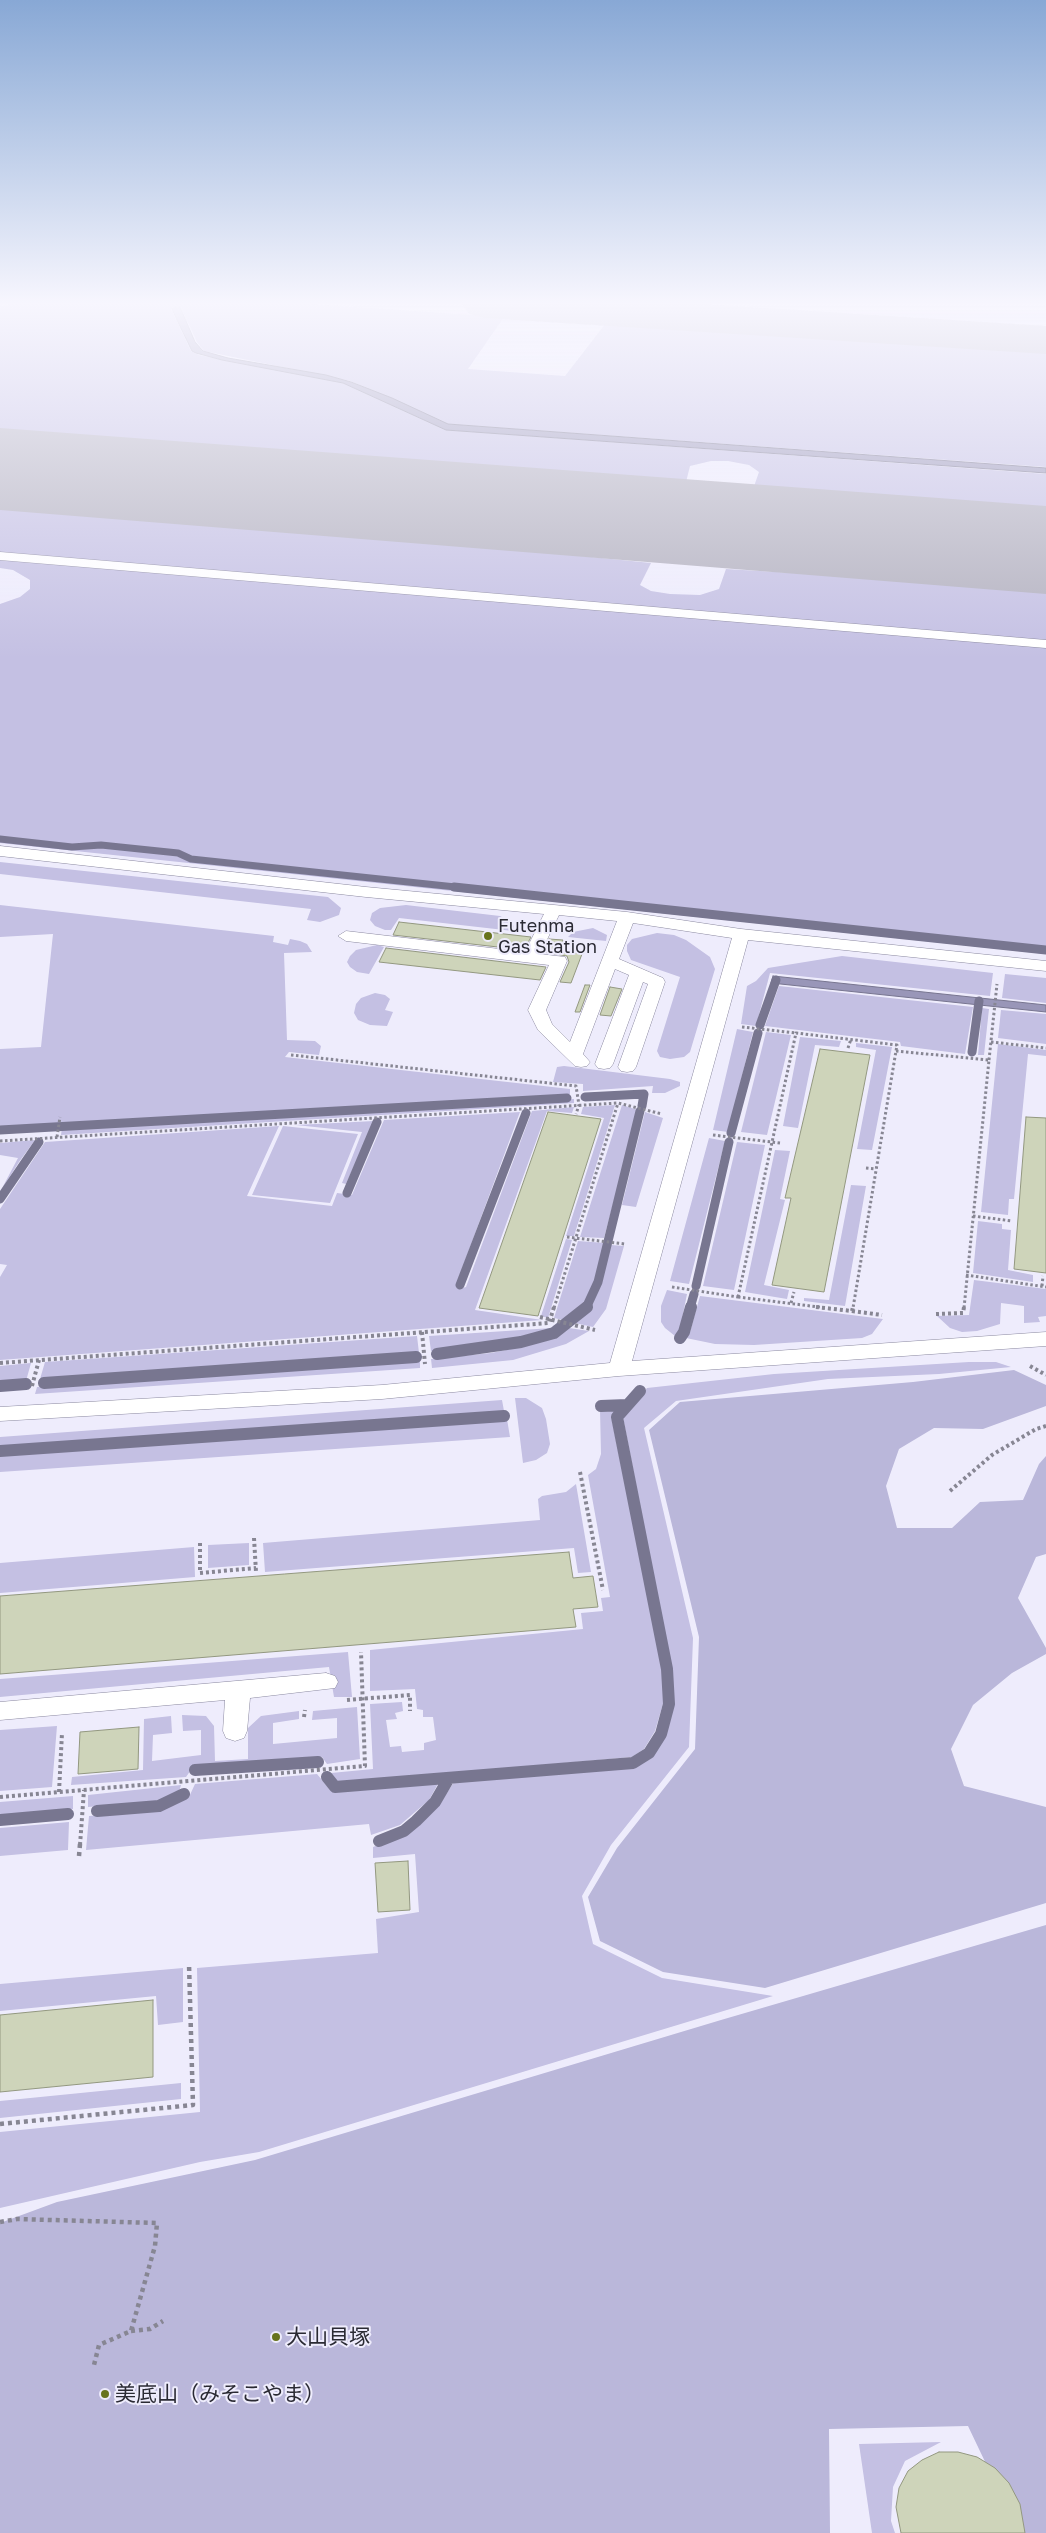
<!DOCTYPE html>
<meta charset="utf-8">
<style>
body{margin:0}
canvas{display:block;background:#eeecfc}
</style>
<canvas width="1046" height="2533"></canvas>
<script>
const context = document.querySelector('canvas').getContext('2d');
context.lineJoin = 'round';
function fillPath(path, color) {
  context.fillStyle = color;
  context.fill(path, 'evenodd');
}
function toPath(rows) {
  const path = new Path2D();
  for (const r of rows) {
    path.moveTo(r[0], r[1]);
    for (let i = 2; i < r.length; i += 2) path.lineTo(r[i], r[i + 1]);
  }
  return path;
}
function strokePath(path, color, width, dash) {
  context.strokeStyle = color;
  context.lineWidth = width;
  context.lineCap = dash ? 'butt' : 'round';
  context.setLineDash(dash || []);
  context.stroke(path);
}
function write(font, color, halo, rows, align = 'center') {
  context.font = font + ' "Golos Text","Noto Sans JP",sans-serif';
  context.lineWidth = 4;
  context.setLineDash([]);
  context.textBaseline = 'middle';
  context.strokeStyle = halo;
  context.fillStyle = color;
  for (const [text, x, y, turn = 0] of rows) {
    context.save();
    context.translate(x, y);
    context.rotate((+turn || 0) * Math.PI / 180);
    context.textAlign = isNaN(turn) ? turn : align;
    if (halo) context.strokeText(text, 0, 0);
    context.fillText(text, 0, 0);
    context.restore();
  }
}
fillPath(toPath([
 [9,304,310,304,504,317,468,369,565,376,606,323,1046,351,1046,467,448,424,350,381,204,351,197,342,181,307,171,309,191,351,199,355,343,383,446,430,1046,474,1046,516,752,492,759,472,749,465,728,461,711,461,690,466,685,486,0,440,0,308],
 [0,503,283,526,651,563,640,585,651,591,670,594,700,595,719,589,726,569,1046,588,1046,640,0,553],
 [0,559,1046,646,1046,954,0,843,0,604,20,597,30,589,30,580,13,570,0,568],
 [0,862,328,897,341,908,339,915,320,922,307,920,311,909,0,874],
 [0,905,274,936,273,942,288,945,290,939,300,941,307,944,312,952,284,953,287,1040,315,1041,321,1046,319,1055,289,1052,285,1057,570,1089,570,1094,0,1127,0,1049,41,1047,53,934,0,937],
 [406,905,500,916,510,921,514,926,513,931,399,918,391,930,385,930,375,926,370,920,372,913,380,908],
 [593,928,607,935,606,941,568,937,573,932],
 [657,933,674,935,686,940,710,957,715,969,690,1052,684,1057,670,1059,660,1057,657,1051,680,977,631,960,627,951,627,945,632,939],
 [377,945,384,947,369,974,357,972,350,967,347,962,350,956,356,950],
 [842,956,993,973,990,996,770,973,756,1026,741,1024,747,986,756,981,768,968],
 [1005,974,1046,978,1046,1003,1002,998],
 [779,986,973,1007,965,1054,901,1046,900,1042,765,1026],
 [375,993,385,995,390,999,385,1010,393,1012,387,1026,370,1025,358,1020,354,1013,356,1004,361,998],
 [982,1008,989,1009,984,1055,978,1055],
 [1001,1010,1046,1014,1046,1044,998,1038],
 [737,1029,753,1032,728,1132,713,1130],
 [766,1032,791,1035,767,1135,741,1132],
 [800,1037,841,1041,839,1047,815,1045,798,1128,783,1126],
 [856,1043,892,1047,872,1150,857,1149,876,1050,856,1047],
 [998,1044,1046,1050,1046,1056,1028,1054,1014,1199,1009,1199,1008,1215,981,1212],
 [564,1066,670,1079,680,1082,680,1086,665,1093,652,1093,653,1086,583,1091,583,1084,553,1082,557,1067],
 [574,1099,574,1103,61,1135,62,1128],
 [615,1105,574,1236,566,1236,604,1118,581,1114,583,1107],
 [622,1105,638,1110,604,1238,580,1237],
 [574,1107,572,1113,547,1111,475,1310,542,1320,0,1360,0,1277,7,1265,0,1264,0,1209,45,1142,279,1126,247,1196,332,1206,337,1193,352,1195,384,1120,520,1112,456,1285,459,1289,466,1287,532,1111],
 [645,1112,663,1118,636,1207,622,1205],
 [374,1121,346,1184,342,1183,362,1132,296,1125],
 [283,1126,358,1134,330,1203,252,1195],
 [709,1138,725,1141,689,1284,670,1281],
 [35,1140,19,1162,0,1192,18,1158,0,1155,0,1143],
 [737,1142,765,1145,734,1290,703,1286],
 [775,1150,790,1151,780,1199,785,1200,764,1285,789,1290,787,1299,745,1292],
 [851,1185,866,1186,845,1306,804,1301,804,1298,829,1300],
 [978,1221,1002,1224,1002,1229,1011,1230,1008,1270,1033,1275,1033,1282,973,1273],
 [566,1239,572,1240,548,1318,541,1316],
 [578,1241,605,1243,595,1281,582,1309,568,1321,554,1318],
 [611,1245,624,1246,606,1309,593,1327,575,1323,589,1312,602,1281],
 [974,1280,1046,1289,1046,1316,1038,1317,1040,1322,1024,1323,1024,1306,1001,1303,1000,1324,977,1331,962,1332,950,1328,937,1316,969,1315],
 [667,1290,687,1294,680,1329,675,1336,665,1328,661,1322,661,1306],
 [700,1296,883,1319,872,1334,862,1338,754,1345,715,1344,686,1338,690,1332],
 [554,1325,561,1326,550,1332,519,1340,431,1351,429,1336,552,1328],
 [569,1328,589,1331,566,1344,513,1360,432,1368,431,1359,491,1353,531,1345,551,1338],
 [417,1336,419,1353,40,1379,45,1362],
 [420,1360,420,1368,35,1394,37,1387],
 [969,1362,996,1362,1011,1367,939,1374,828,1379,676,1401,644,1428,693,1638,689,1747,611,1845,582,1896,593,1944,662,1978,773,1996,259,2152,200,2162,0,2208,0,2132,200,2112,197,1968,378,1953,376,1919,419,1912,415,1854,373,1858,373,1847,406,1834,439,1805,454,1782,635,1767,653,1754,666,1736,673,1703,671,1667,623,1417,647,1388,774,1374],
 [31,1363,26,1381,0,1383,0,1366],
 [515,1398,526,1398,542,1408,546,1419,550,1444,547,1453,536,1460,523,1463],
 [502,1400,504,1411,0,1448,0,1437],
 [620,1408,611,1416,662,1667,664,1700,655,1731,644,1749,632,1757,338,1783,331,1773,373,1769,370,1704,402,1702,403,1711,395,1713,397,1719,386,1720,390,1747,401,1746,402,1752,424,1750,424,1743,436,1740,433,1717,423,1717,423,1710,417,1709,415,1689,370,1691,370,1650,583,1629,581,1613,603,1611,601,1598,610,1597,588,1475,596,1469,601,1454,600,1409],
 [507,1419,510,1437,0,1472,0,1454],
 [576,1484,591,1572,578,1573,574,1548,265,1572,263,1543,540,1520,538,1499,542,1496,566,1492],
 [249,1543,249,1565,208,1568,208,1545],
 [194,1547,195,1577,0,1593,0,1563],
 [348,1652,352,1697,334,1697,329,1667,0,1697,0,1679],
 [357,1707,360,1759,327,1764,322,1757,193,1767,186,1777,71,1785,72,1777,143,1770,144,1719,171,1716,172,1733,153,1735,152,1761,201,1755,201,1730,183,1731,182,1715,206,1716,214,1726,215,1761,248,1759,248,1728,261,1716,299,1711,299,1719,273,1723,273,1744,337,1738,337,1718,312,1720,313,1711],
 [57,1726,52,1787,0,1791,0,1730],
 [317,1774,331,1791,439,1782,429,1800,400,1825,371,1835,369,1824,86,1850,89,1816,160,1810,189,1797,195,1784],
 [181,1785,179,1792,157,1801,88,1807,88,1795],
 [73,1796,73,1809,0,1816,0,1802],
 [69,1822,68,1850,0,1856,0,1828],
 [183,1968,183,2022,158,2025,156,1996,0,2011,0,1984],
 [181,2083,181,2099,0,2118,0,2101],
 [941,2442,905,2461,893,2487,891,2521,895,2533,872,2533,859,2444]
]), '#c4c0e3');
fillPath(toPath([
 [1014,1370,1046,1385,1046,1406,983,1429,934,1428,899,1449,886,1486,897,1528,952,1528,980,1502,1023,1500,1039,1464,1046,1456,1046,1554,1036,1557,1018,1598,1046,1648,1046,1654,1012,1673,973,1705,951,1749,964,1786,1046,1807,1046,1903,765,1988,663,1972,600,1941,588,1897,617,1848,695,1749,699,1637,649,1430,680,1402,913,1382],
 [1046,1925,1046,2533,1019,2533,968,2426,829,2429,830,2533,0,2533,0,2223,57,2202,255,2160,721,2020]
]), '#bab7da');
const water = toPath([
 [175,307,180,307,195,342,203,351,228,358,326,375,351,382,392,398,448,424,1046,468,1046,473,446,430,343,383,222,360,196,353,192,351,178,322,172,309,175,307],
 [773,976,1046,1005,1046,1012,771,983,773,976]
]);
fillPath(water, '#9996b8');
strokePath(water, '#787690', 1);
strokePath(toPath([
 [0,839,72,847,101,845,178,853,191,859,465,888]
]), '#787690', 7);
strokePath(toPath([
 [454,887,1046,950],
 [760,1025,776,980],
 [972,1052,979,1001],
 [585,1097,644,1094,642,1106],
 [0,1130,567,1098],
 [731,1133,758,1033],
 [347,1193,377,1122],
 [0,1199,39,1142],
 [460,1285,526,1113],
 [696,1286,729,1142],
 [586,1308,598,1282,640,1111],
 [690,1308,694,1294]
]), '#787690', 9);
strokePath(toPath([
 [680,1338,684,1332,691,1307],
 [437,1354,521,1342,554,1333,587,1307],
 [44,1383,416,1357],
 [0,1386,26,1384],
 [601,1406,627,1405],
 [0,1451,504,1416],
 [195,1770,318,1762],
 [327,1777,335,1787,633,1763,649,1753,661,1734,669,1704,667,1669,617,1417,640,1391],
 [97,1811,159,1806,184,1794],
 [0,1820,68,1814],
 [379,1841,404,1831,416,1821,435,1802,449,1778]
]), '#787690', 12);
fillPath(toPath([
 [462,304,704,304,1046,326,1046,354,485,318,469,314,462,304]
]), '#b2b0be');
fillPath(toPath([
 [0,428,1046,506,1046,594,0,510,0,428]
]), '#b2b0be');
const building = toPath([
 [399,922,531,937,524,950,393,935,399,922],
 [549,939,563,940,559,951,582,954,571,983,560,982,569,962,567,956,543,952,549,939],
 [386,948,546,967,540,980,379,962,386,948],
 [585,985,590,985,580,1012,575,1012,585,985],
 [610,987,622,989,611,1016,600,1015,610,987],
 [820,1049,870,1055,824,1292,772,1285,791,1198,785,1198,820,1049],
 [548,1112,601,1119,538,1316,479,1308,548,1112],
 [1026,1117,1046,1118,1046,1273,1014,1269,1026,1117],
 [569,1552,573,1578,593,1576,598,1607,573,1609,576,1627,0,1674,0,1596,569,1552],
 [139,1727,138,1769,78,1774,80,1732,139,1727],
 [408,1861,410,1910,378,1912,375,1863,408,1861],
 [153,2000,153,2077,0,2092,0,2015,153,2000],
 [939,2452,958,2452,977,2457,995,2468,1009,2483,1020,2504,1025,2533,901,2533,896,2507,899,2488,908,2471,922,2460,939,2452]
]);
fillPath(building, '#ced4ba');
strokePath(building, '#939880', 1);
const lane = toPath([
 [0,552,1046,640,1046,648,0,560,0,552],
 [0,846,366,887,627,912,741,929,1046,961,1046,971,748,940,632,1361,1046,1332,1046,1346,619,1376,382,1399,0,1421,0,1407,382,1385,610,1363,732,938,633,923,619,959,663,978,665,982,636,1067,633,1071,627,1072,621,1071,618,1067,648,984,643,982,613,1064,610,1068,604,1069,598,1068,595,1064,629,975,615,969,583,1054,590,1062,587,1066,581,1067,575,1066,538,1030,528,1010,549,965,346,941,338,936,346,931,525,952,544,914,366,897,0,856,0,846],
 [559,915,617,921,570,1042,552,1024,546,1010,567,961,565,957,540,954,559,915],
 [326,1673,335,1676,338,1682,335,1688,250,1698,247,1731,244,1738,235,1741,226,1738,223,1731,225,1700,0,1720,0,1702,326,1673]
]);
strokePath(lane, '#8b89a0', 1);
strokePath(toPath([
 [742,1027,796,1033],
 [991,1042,1046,1048],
 [848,1048,851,1039],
 [896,1051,989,1060,964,1308],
 [291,1055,576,1086,579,1105,576,1114],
 [989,1060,997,984],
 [713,1135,780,1143],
 [57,1137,60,1117],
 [0,1141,618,1103,662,1114],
 [866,1168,876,1169],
 [973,1216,1012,1221],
 [567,1237,625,1244],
 [966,1275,1046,1287],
 [1042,1286,1043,1276],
 [672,1287,738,1297],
 [738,1297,827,1308],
 [738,1297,796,1033,897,1045,853,1308],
 [791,1303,794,1292],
 [554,1308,618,1103]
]), '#878693', 3, [2.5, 2.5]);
strokePath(toPath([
 [816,1307,852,1311,853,1307],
 [852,1311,882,1315],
 [936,1314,963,1313,964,1307],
 [540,1317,595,1330],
 [422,1332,425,1364],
 [0,1363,549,1323,554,1307],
 [1030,1366,1046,1375],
 [32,1386,39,1360],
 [580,1472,603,1590],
 [950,1491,992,1455,1036,1429,1046,1426],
 [254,1538,256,1572],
 [200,1543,200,1573,256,1568],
 [347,1700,410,1695,410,1711],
 [304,1717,305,1710],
 [59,1792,62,1733],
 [0,1797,365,1766,361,1652],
 [80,1845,84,1790]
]), '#878693', 4, [3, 3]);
strokePath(toPath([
 [79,1856,80,1844],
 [0,2124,193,2105,189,1964],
 [0,2222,17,2219,157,2223,155,2246,131,2331,99,2345,94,2365],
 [131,2331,150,2329,163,2321]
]), '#878693', 4.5, [4, 4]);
fillPath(lane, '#fff');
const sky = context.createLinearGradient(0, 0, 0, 659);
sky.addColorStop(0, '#88a8d5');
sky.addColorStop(0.46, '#f7f6fe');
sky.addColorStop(1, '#f7f6fe00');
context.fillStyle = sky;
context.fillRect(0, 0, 1046, 659);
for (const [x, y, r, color] of [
 [488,936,5,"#67731d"],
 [276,2337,5,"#67731d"],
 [105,2394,5,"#67731d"]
]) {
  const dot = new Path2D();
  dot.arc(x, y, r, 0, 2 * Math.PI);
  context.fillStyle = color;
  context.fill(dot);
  strokePath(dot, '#eeecfc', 2);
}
write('18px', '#2a2a33', '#eeecfc', [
 ["Futenma",498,926],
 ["Gas Station",498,947]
], 'left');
write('21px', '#2a2a33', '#eeecfc', [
 ["大山貝塚",286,2337],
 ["美底山（みそこやま）",115,2394]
], 'left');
</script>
